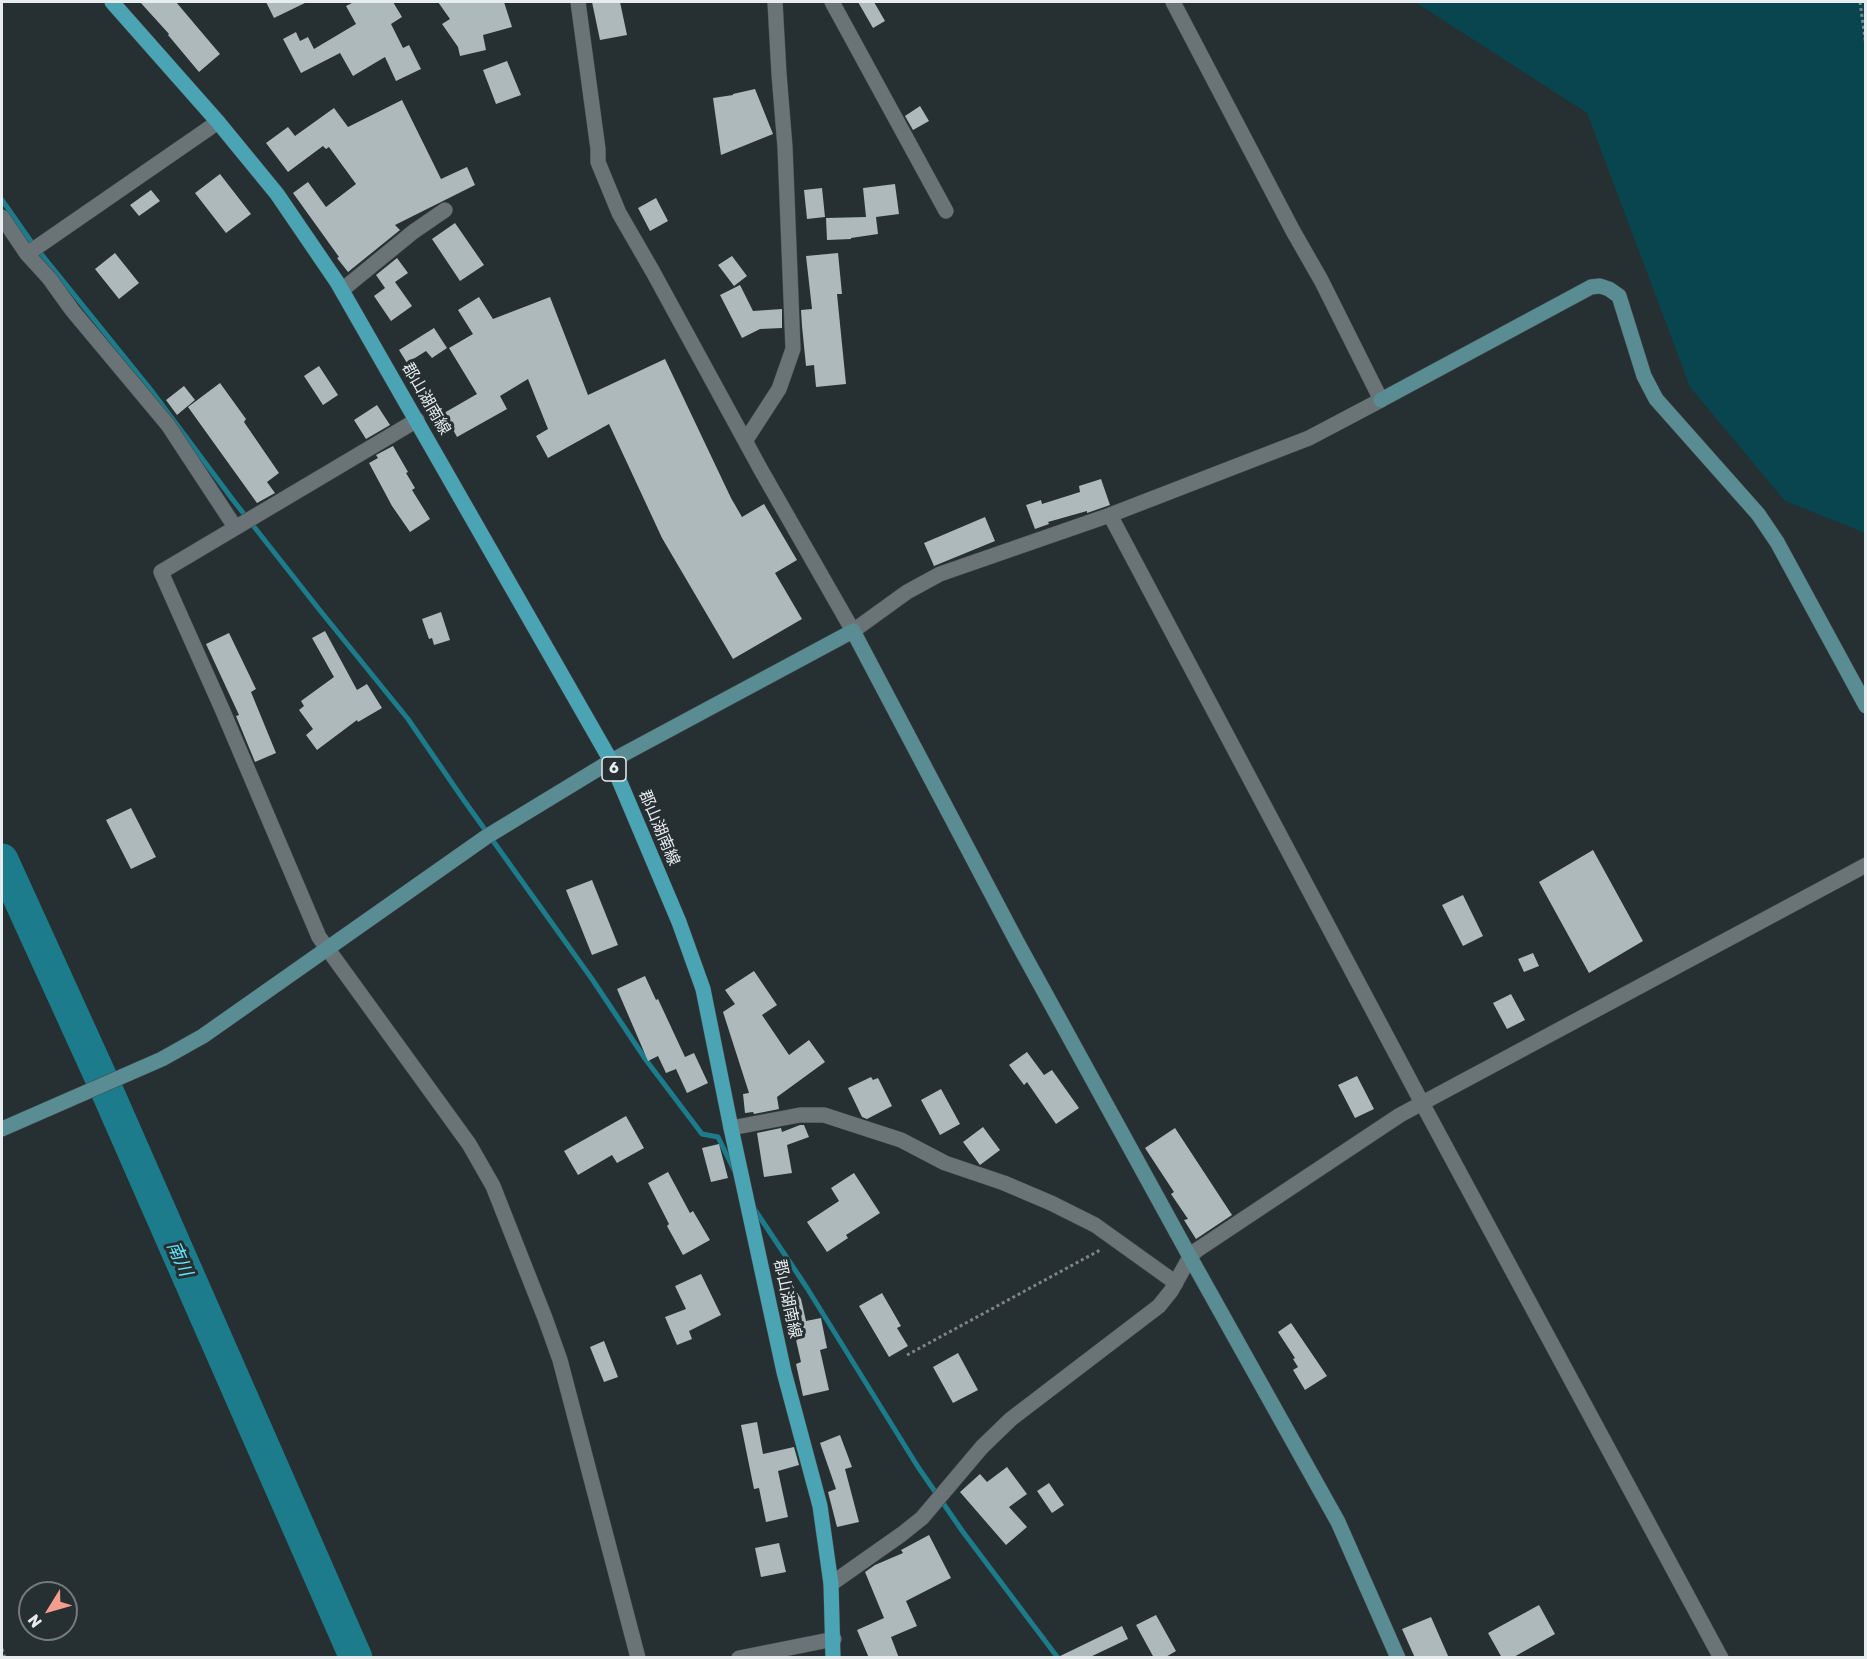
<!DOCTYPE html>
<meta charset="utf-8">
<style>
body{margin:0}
#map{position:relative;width:1867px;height:1659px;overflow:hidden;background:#262f31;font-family:Rubik,sans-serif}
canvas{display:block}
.frame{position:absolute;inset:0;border:3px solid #e7edee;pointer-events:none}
.north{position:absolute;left:18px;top:1581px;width:60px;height:60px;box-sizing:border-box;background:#262f31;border:2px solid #737b7d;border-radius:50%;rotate:233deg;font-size:16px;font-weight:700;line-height:24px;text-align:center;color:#e7edee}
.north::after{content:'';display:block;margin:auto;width:21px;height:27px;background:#f49d8d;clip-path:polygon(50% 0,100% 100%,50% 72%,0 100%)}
</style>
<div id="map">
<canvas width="1867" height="1659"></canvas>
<div class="frame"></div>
<div class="north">N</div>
</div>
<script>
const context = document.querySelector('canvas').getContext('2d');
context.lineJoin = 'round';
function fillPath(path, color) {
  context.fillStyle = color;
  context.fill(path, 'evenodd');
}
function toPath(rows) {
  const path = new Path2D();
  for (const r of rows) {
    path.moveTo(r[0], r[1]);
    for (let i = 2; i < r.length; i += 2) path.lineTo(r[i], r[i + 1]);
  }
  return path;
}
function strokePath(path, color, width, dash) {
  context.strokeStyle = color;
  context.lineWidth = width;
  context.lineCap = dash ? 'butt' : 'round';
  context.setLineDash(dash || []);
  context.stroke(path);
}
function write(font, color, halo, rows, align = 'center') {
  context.font = font + ' Rubik,"Noto Sans JP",sans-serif';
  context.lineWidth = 6;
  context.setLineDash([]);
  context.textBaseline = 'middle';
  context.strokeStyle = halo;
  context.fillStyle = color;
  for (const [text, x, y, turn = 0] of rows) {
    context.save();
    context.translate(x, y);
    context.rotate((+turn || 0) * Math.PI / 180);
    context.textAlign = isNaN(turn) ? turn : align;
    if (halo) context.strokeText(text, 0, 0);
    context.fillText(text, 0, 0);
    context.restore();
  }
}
fillPath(toPath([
 [1415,2,1865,2,1865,533,1785,501,1690,387,1587,113]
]), '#08454f');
strokePath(toPath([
 [2,200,30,240,151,390,233,500,318,608,408,719,463,799,592,979,646,1060,702,1134,718,1137,735,1172],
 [753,1207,807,1288,918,1467,963,1532,1058,1658]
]), '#1c7c8b', 5);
strokePath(toPath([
 [2,860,108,1093,356,1658]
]), '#1c7c8b', 33);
fillPath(toPath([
 [140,2,176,2,220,54,199,72,168,35,169,34],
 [266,2,307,2,274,18],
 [354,2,393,2,402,17,391,24,403,48,409,45,421,69,396,81,385,57,353,76,340,53,301,73,283,39,296,32,300,41,308,37,314,49,356,24,346,6],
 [438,2,504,2,512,27,483,35,486,50,460,56,458,47,442,24,450,19],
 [592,2,620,2,627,35,600,40],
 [858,2,874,2,885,21,873,28],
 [507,61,521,95,496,104,483,70],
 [755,89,773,134,721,155,713,98,733,95,733,94],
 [402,100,441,179,467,167,475,185,395,225,400,230,348,272,337,258,339,257,293,193,308,182,326,207,356,184,329,147,326,149,323,146,288,172,266,143,288,127,295,136,334,108,348,127],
 [920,106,929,121,913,130,905,116],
 [220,174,251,214,226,233,195,193],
 [895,184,899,214,876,217,878,234,851,238,851,239,827,240,826,218,866,217,863,188],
 [822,188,825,217,807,219,804,190],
 [151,190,160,201,139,216,130,205],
 [656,198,668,221,650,231,638,208],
 [455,223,484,265,460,281,432,239],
 [115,253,139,283,119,299,95,269],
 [838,253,842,294,837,294,846,384,816,387,814,365,806,366,802,326,801,310,812,309,806,256],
 [732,256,747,276,734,286,718,265],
 [397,258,408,273,395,282,412,306,391,321,374,296,385,288,376,275],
 [740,285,753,311,782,309,782,328,760,329,742,338,720,295],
 [479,297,493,319,550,297,588,395,665,359,731,498,742,517,764,504,797,560,775,573,802,619,733,659,662,538,609,424,548,458,536,436,548,429,528,379,500,396,507,409,457,437,444,413,477,394,449,348,473,334,458,310],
 [434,328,447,348,432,358,426,351,407,363,399,350],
 [319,366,338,395,323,405,304,376],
 [220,383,246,419,244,422,279,473,267,482,275,493,257,503,188,407],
 [184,386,195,400,177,415,166,400],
 [377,405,390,425,366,439,354,420],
 [393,446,408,472,406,473,415,488,412,490,430,519,410,532,392,506,369,463,378,458,376,455],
 [1101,479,1110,505,1087,513,1087,511,1048,522,1049,524,1035,529,1026,505,1041,500,1042,504,1080,492,1079,486],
 [985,517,995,541,934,566,924,543],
 [441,612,450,640,434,645,432,638,429,639,422,619],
 [325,631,357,690,367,684,382,708,358,722,357,720,317,750,306,735,313,729,299,710,304,706,301,701,334,677,312,638],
 [229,633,256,689,251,692,276,753,255,762,236,716,239,715,206,644],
 [131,808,156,857,131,869,106,820],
 [1593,850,1643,941,1589,973,1539,882],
 [592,880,618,945,592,955,566,890],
 [1463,895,1483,936,1463,946,1442,905],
 [1533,953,1539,966,1524,972,1518,959],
 [754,971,777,1005,762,1015,789,1055,809,1040,825,1062,777,1097,779,1109,754,1114,753,1112,745,1113,743,1094,749,1093,723,1012,735,1004,725,990],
 [645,976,656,1000,658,999,685,1057,694,1053,708,1083,687,1093,676,1069,666,1073,658,1056,648,1061,617,989],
 [1511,994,1525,1020,1507,1029,1493,1003],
 [1027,1052,1044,1075,1052,1070,1079,1108,1056,1124,1027,1082,1024,1085,1009,1065],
 [1357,1076,1374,1109,1355,1118,1338,1085],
 [871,1077,873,1080,878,1078,892,1106,867,1119,862,1117,848,1088],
 [941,1089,960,1124,940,1135,921,1100],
 [626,1116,644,1148,617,1163,612,1155,578,1175,564,1151],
 [800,1125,804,1125,809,1137,787,1145,792,1173,764,1177,757,1133,781,1128,782,1132],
 [983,1127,1000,1150,980,1165,963,1142],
 [1175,1128,1232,1215,1196,1239,1184,1220,1188,1219,1171,1194,1174,1192,1145,1148],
 [719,1144,728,1178,711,1182,702,1148],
 [668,1172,690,1213,693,1211,710,1240,683,1255,667,1226,669,1224,648,1183],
 [854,1173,880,1213,846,1235,848,1238,827,1252,807,1222,839,1201,831,1188],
 [782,1268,801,1299,806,1321,821,1318,827,1348,820,1350,829,1390,803,1396,796,1364,801,1362,780,1269],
 [701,1274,721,1315,689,1331,692,1339,677,1345,665,1317,686,1309,675,1286],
 [882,1293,901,1326,897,1328,908,1346,889,1357,859,1306],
 [1291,1323,1327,1376,1305,1390,1293,1370,1298,1367,1293,1359,1295,1358,1278,1332],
 [604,1341,618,1377,604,1382,590,1347],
 [958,1353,978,1390,953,1403,933,1367],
 [757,1422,763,1454,794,1447,799,1465,778,1471,788,1517,766,1522,759,1488,754,1489,741,1425],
 [840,1435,852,1467,845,1469,859,1522,837,1527,828,1492,836,1489,820,1443],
 [1007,1467,1027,1494,1009,1507,1027,1527,1006,1545,960,1492,980,1474,987,1482],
 [1049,1483,1064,1505,1052,1513,1037,1491],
 [929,1535,951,1578,906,1601,917,1626,891,1637,899,1658,869,1658,857,1630,884,1618,865,1572,875,1565,903,1553,901,1550],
 [779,1543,786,1572,761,1577,755,1548],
 [1539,1605,1555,1634,1512,1658,1502,1658,1488,1633],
 [1156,1615,1176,1651,1164,1658,1154,1658,1136,1625],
 [1431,1617,1449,1658,1415,1658,1402,1629],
 [1122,1626,1128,1639,1088,1658,1056,1658]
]), '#aeb9bc');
const street = toPath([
 [578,2,598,149,598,162,619,213,653,272,761,470,853,631,907,592,940,574,1110,515,1309,438,1381,400,1321,280,1293,231,1173,2],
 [832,2,946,211],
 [2,217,27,254,49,278,72,310,168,425,235,527],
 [27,254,218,122],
 [342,290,413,232,445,210],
 [417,420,161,572,222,709,319,937,469,1144,493,1186,545,1318,560,1360,638,1658],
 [746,440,779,389,793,349,785,147,779,74,775,2],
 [1110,515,1422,1103,1721,1658],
 [731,1128,800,1115,824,1115,901,1140,945,1163,1004,1183,1051,1203,1095,1225,1176,1283],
 [831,1584,902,1534,922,1518,982,1447,1011,1419,1159,1306,1171,1291,1190,1257,1197,1250,1400,1115,1866,865],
 [739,1658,834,1639]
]);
const secondary = toPath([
 [1381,400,1591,287,1600,286,1609,289,1619,296,1644,376,1656,399,1758,514,1777,542,1866,706],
 [2,1129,162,1059,203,1036,486,837,611,761,853,631,1017,942,1190,1257,1338,1522,1398,1658]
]);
const primary = toPath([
 [112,2,218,122,277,194,337,282,611,761,679,922,703,989,731,1128,784,1372,820,1506,831,1584,833,1658]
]);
strokePath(street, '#424a4c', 16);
strokePath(secondary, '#424a4c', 16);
strokePath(primary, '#424a4c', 16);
strokePath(toPath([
 [1860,2,1866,46],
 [907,1355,1102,1249],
 [2,1649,5,1658]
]), '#7d8586', 3, [3, 3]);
strokePath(street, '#6a7476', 15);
strokePath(secondary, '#5a8c94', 15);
strokePath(primary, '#4aa4b3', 15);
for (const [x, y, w] of [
 [614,769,24]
]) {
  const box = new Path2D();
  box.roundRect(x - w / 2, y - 12, w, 24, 4.5);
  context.fillStyle = '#262f31';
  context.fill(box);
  strokePath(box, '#e7edee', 1.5);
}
write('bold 15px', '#e7edee', null, [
 ["6",614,769]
]);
write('16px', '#e7edee', '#262f31', [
 ["郡山湖南線",426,399,60],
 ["郡山湖南線",659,828,67],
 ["郡山湖南線",787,1299,78]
]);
write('italic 18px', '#64e4fb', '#262f31', [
 ["南川",179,1259,66]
]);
</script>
